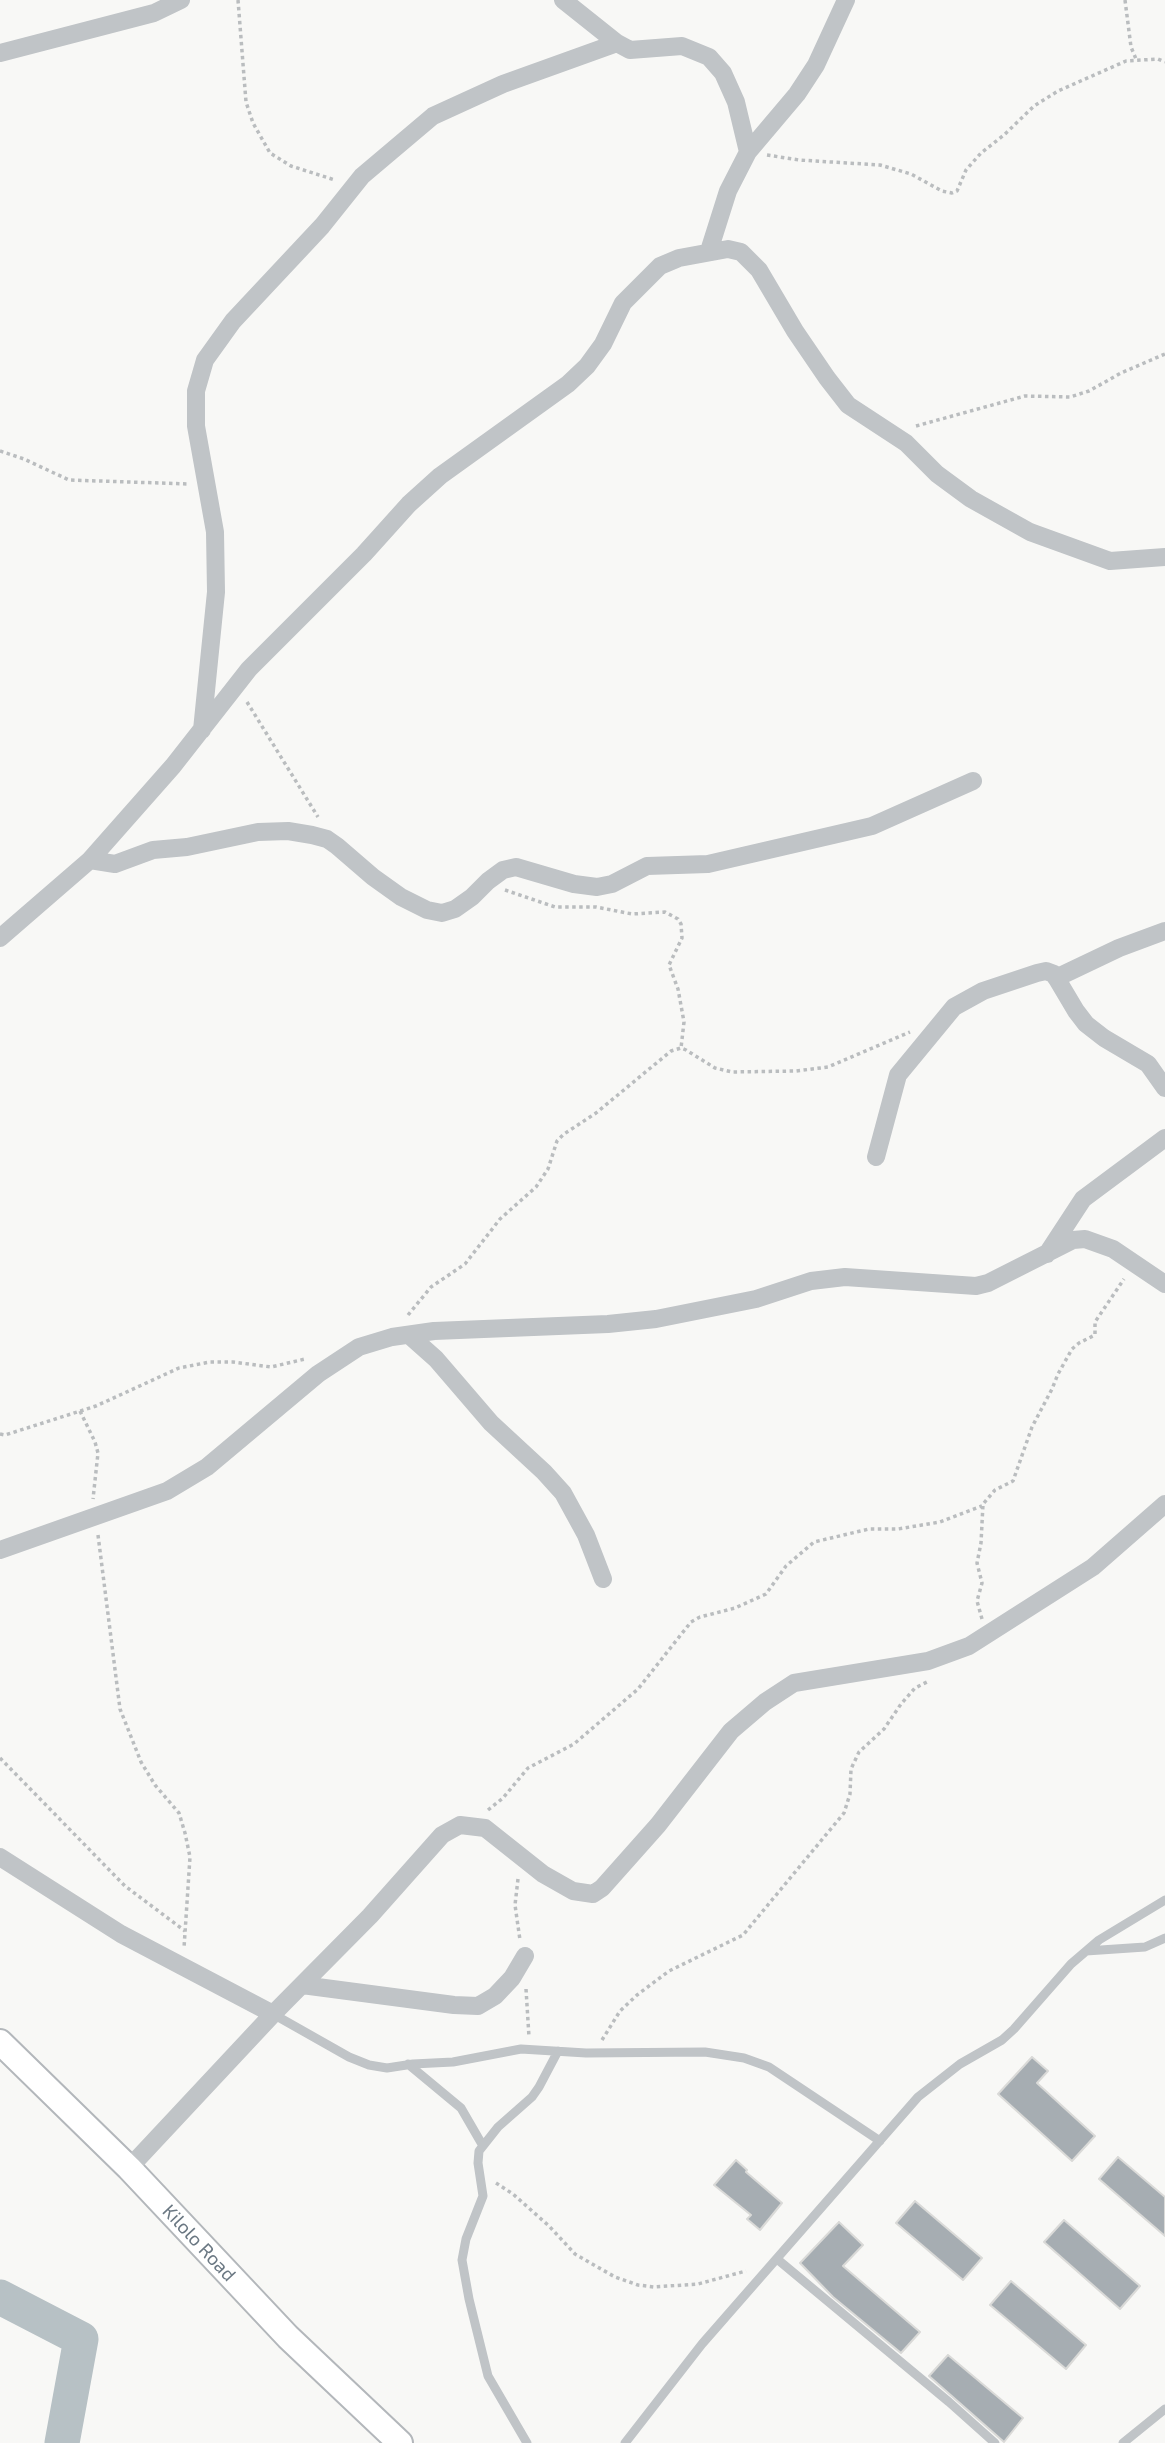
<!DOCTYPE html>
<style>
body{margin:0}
canvas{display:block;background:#f8f8f6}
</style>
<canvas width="1165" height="2443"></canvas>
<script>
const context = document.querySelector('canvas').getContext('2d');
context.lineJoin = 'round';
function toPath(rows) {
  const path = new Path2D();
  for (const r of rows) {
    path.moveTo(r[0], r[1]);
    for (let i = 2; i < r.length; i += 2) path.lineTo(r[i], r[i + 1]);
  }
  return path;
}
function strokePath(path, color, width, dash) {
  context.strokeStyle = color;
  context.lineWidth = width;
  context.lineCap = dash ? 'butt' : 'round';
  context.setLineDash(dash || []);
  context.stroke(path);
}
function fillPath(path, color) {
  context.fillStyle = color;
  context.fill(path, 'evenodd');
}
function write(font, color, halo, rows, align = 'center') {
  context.font = font + ' "Exo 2",sans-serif';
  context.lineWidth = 7;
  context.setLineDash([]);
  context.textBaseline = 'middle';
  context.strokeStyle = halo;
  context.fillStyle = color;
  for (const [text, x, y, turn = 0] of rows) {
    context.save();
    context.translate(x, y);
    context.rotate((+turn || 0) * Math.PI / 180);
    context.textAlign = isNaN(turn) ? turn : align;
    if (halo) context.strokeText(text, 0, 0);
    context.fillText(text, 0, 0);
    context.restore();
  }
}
strokePath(toPath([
 [0,2297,81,2339,62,2443]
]), '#b7c1c5', 35);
const building = toPath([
 [1032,2057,1048,2071,1037,2083,1095,2136,1072,2161,998,2094,1032,2057],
 [1118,2157,1165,2197,1165,2236,1099,2179,1118,2157],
 [736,2160,747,2170,746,2172,782,2203,760,2230,747,2219,751,2215,714,2185,736,2160],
 [915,2201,982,2258,963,2280,896,2223,915,2201],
 [1064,2220,1140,2286,1120,2309,1044,2242,1064,2220],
 [839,2222,863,2245,843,2266,920,2332,901,2353,833,2297,800,2263,839,2222],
 [1011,2281,1086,2345,1066,2369,990,2305,1011,2281],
 [948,2355,1023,2418,1004,2442,929,2376,948,2355]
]);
fillPath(building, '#a6adb2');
strokePath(building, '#dadad8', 2);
const secondary = toPath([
 [0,2042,129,2168,288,2337,400,2443]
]);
strokePath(secondary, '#b3b7bb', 28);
strokePath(toPath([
 [238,0,246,102,253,123,270,153,291,166,335,180],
 [1125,0,1131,47,1136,59],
 [767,155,799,160,880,165,911,174,942,191,952,193,957,191,966,170,981,153,1004,135,1034,106,1058,91,1126,61,1158,59,1165,62],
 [916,426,1025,396,1070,397,1089,391,1121,373,1165,354],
 [0,451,24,459,69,480,190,484],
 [247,702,318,817],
 [505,890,555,907,596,907,632,914,665,912,678,919,681,924,682,938,669,965,678,989,684,1022,681,1048],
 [408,1315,431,1287,465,1264,500,1219,536,1187,548,1169,557,1141,564,1134,596,1113,671,1051,681,1048,686,1050,715,1068,732,1072,796,1071,828,1067,910,1032],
 [80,1411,95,1442,98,1453,93,1499],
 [0,1434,5,1435,96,1406,179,1368,210,1362,233,1362,271,1367,305,1359],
 [98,1535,120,1709,141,1762,155,1785,179,1813,185,1833,190,1857,184,1948],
 [982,1619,977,1601,982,1583,977,1563,981,1543,983,1504,995,1490,1013,1481,1032,1427,1052,1389,1058,1374,1072,1349,1079,1343,1095,1335,1095,1322,1124,1279],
 [0,1758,125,1886,185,1931],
 [488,1810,503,1798,528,1768,574,1744,638,1689,691,1622,700,1617,735,1608,766,1594,786,1566,814,1542,869,1529,898,1529,940,1522,982,1506],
 [518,1879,515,1905,520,1940],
 [526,1989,529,2037],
 [602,2040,620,2011,637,1995,669,1971,743,1935,844,1813,850,1794,851,1769,859,1752,884,1729,901,1704,915,1688,929,1681],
 [496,2183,513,2194,549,2226,575,2254,615,2277,638,2285,654,2287,698,2284,746,2271]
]), '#babdbf', 3.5, [3.5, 3.5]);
strokePath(toPath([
 [1086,1951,1145,1947,1165,1938],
 [273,2014,349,2057,369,2065,387,2068,413,2064,453,2062,521,2049,586,2053,705,2052,744,2058,769,2067,880,2141],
 [408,2064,461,2108,483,2146],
 [777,2259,949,2402,995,2443],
 [527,2443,488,2376,469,2299,462,2260,466,2239,483,2196,478,2163,479,2151,498,2127,532,2097,539,2087,558,2051],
 [625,2443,702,2344,918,2097,960,2064,1002,2040,1014,2029,1071,1964,1099,1940,1165,1900],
 [1123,2443,1165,2409]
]), '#c0c4c7', 9);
strokePath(toPath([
 [563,0,617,43,630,50,682,46,709,57,723,73,736,102,748,152],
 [0,53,154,13,181,0],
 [709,251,728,191,748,152,797,94,816,65,846,0],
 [202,730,216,592,215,532,196,426,196,391,205,360,233,321,322,226,362,176,433,116,503,84,617,43],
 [90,860,115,864,153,850,187,847,258,832,288,831,312,835,327,839,337,846,373,877,401,897,427,910,442,913,455,909,472,897,488,881,503,870,516,867,574,884,597,887,612,884,647,866,708,864,872,826,973,781],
 [0,938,90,860,173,766,249,669,364,554,409,504,440,476,568,384,587,366,603,344,623,303,660,266,679,258,728,249,741,252,759,270,795,331,827,378,848,405,906,443,937,474,971,499,1030,532,1110,561,1165,557],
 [1056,978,1119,948,1165,931],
 [876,1157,898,1075,954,1007,983,991,1037,973,1046,971,1054,974,1076,1011,1086,1024,1104,1038,1148,1064,1165,1088],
 [1047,1254,1083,1199,1165,1138],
 [409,1335,436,1359,491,1423,544,1472,563,1493,586,1535,603,1579],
 [0,1550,167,1491,207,1467,318,1374,359,1347,392,1337,434,1331,608,1324,656,1319,756,1299,811,1281,845,1277,976,1286,988,1283,1073,1240,1085,1239,1113,1249,1165,1284],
 [0,1857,121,1934,273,2014],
 [302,1985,454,2005,478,2006,495,1996,512,1978,525,1956],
 [129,2168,273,2014,370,1916,442,1835,460,1825,485,1828,543,1874,573,1891,593,1894,602,1888,658,1825,731,1731,765,1702,794,1683,928,1661,969,1646,1093,1567,1165,1504]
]), '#c0c4c7', 18);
strokePath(secondary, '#fff', 24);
write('19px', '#6b7883', '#fff', [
 ["Kilolo Road",199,2243,47]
]);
</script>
